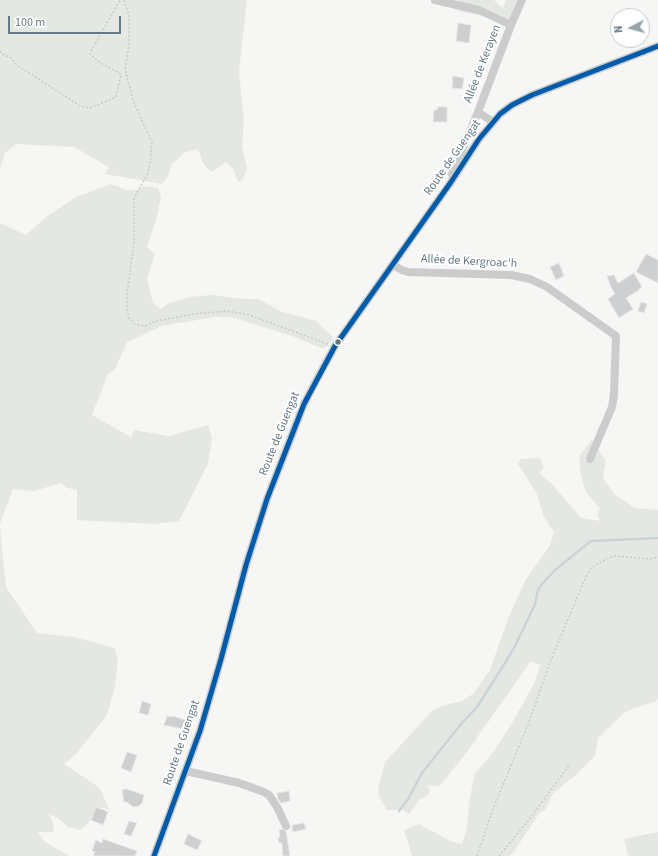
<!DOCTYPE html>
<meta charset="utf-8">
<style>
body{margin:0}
#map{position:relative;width:658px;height:856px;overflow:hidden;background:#f6f6f5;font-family:"Source Sans 3",sans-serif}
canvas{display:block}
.north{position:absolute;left:610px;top:8px;width:40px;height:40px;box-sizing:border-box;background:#fff;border:1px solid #c2c9ce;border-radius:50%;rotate:264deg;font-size:11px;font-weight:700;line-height:16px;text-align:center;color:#667985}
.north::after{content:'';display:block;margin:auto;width:14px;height:18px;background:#98a5ac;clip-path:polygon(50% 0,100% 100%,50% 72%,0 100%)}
.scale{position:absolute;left:8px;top:16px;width:113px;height:18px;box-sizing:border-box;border:2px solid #667985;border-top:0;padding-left:5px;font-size:12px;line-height:14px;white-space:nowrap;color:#667985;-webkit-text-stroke:3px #fff;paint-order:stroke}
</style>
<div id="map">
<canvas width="658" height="856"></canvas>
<div class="north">N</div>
<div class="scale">100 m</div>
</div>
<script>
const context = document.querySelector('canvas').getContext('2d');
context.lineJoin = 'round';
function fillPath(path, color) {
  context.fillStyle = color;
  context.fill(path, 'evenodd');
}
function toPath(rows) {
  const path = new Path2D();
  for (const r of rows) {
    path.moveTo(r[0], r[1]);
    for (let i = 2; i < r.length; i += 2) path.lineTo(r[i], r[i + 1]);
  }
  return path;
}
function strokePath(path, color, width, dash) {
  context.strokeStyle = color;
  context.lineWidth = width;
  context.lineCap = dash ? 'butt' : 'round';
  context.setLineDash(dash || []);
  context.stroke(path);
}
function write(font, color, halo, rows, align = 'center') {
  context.font = font + ' "Source Sans 3",sans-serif';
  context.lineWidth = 4;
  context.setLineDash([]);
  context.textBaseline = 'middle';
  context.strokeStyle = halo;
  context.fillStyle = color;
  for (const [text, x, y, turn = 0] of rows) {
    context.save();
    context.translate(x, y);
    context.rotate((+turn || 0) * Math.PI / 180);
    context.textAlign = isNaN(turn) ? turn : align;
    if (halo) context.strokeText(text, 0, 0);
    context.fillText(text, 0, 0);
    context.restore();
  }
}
fillPath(toPath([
 [0,0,247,0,239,72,244,122,242,146,247,169,243,179,238,182,234,170,226,162,212,172,208,169,202,161,198,149,185,152,172,164,168,176,162,184,105,174,109,167,74,147,16,144,5,153,0,169],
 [430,0,494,0,503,8,506,0,519,0,510,20,465,13],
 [111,184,127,190,138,190,143,186,158,188,161,197,157,217,147,247,155,254,147,279,153,303,161,309,169,303,190,297,212,295,244,299,258,299,282,312,317,321,324,329,333,337,331,342,326,347,321,348,292,336,231,317,215,317,162,326,127,342,115,369,108,374,92,415,131,437,134,430,169,436,208,425,212,438,208,464,179,521,156,524,77,520,77,490,68,488,61,483,34,491,13,489,0,524,0,223,26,235,45,218,76,197],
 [592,440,606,461,603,478,615,495,635,508,658,510,658,699,655,702,637,707,625,712,598,738,595,756,573,778,570,779,552,795,545,810,540,812,517,847,510,856,412,856,404,830,419,824,452,842,462,844,467,828,469,805,474,775,494,751,512,723,535,682,540,665,531,661,467,752,443,782,440,786,432,786,427,785,430,791,428,795,419,800,409,814,403,810,387,810,379,796,378,789,385,762,433,710,448,704,460,702,473,694,490,670,509,616,526,579,550,545,554,532,544,517,537,494,518,464,521,459,540,458,544,468,539,473,551,483,581,518,601,521,597,515,600,509,586,492,581,476,579,456],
 [0,527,6,587,37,633,74,637,114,648,118,659,115,687,107,715,77,753,64,764,100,788,109,809,96,807,88,824,80,830,68,827,59,819,49,814,54,826,53,832,38,832,43,840,50,845,70,856,0,856],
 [658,832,658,856,628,856,624,839]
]), '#e5e8e2');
strokePath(toPath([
 [399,811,408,799,422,773,461,724,477,707,505,663,514,648,531,613,535,604,538,590,542,584,555,570,591,541,658,538]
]), '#cad4d6', 2.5);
const building = toPath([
 [458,23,471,25,469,43,456,41,458,23],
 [453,76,464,78,462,89,452,88,453,76],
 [438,107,447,107,447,122,433,122,434,110,437,110,438,107],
 [646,254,658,260,658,283,636,272,646,254],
 [559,263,564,276,556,280,550,267,559,263],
 [634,273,642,287,639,289,639,290,626,298,633,309,619,318,608,299,615,294,610,285,607,276,614,275,618,283,634,273],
 [641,302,647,304,644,313,638,311,641,302],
 [142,701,151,704,148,715,139,713,142,701],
 [167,716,172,717,172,716,186,720,183,729,164,725,167,716],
 [127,752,137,755,131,772,121,768,127,752],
 [127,789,144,795,142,803,139,806,133,807,127,802,124,802,122,790,127,789],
 [289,791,290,801,281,803,278,799,277,793,289,791],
 [96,807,108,812,103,825,91,820,96,807],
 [129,821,137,823,131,836,124,834,129,821],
 [304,823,306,829,293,832,292,825,304,823],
 [282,829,286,831,290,856,283,856,282,843,279,843,278,838,280,837,279,830,282,829],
 [188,834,202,841,197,850,184,844,188,834],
 [103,839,137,851,135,856,93,856,95,852,92,851,96,840,102,843,103,839]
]);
fillPath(building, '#cdcfd0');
strokePath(building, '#e6e6e5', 1);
strokePath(toPath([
 [124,0,129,15,129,46,125,69,134,103,152,142,150,164,147,175,134,198,134,243,127,294,127,310,129,318,135,324,145,326,156,321,194,314,226,311,246,314,328,344],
 [0,51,4,55,10,57,17,65,80,106,90,108,116,97,121,74,99,62,90,54,91,51,120,0],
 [477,856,493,809,527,727,553,655,584,581,591,568,606,559,615,556,650,559,658,557],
 [499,856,528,821,570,764]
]), '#c7c9ca', 1.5, [2, 2]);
strokePath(toPath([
 [435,0,479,10,511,25],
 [478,112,493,122],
 [452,174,478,112,511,25,522,0],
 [393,265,402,270,408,272,511,275,530,279,547,287,616,336,614,395,612,407,590,459],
 [186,771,239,783,264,792,269,795,277,807,286,826],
 [154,856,200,731,221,659,246,565,267,499,304,404,317,379,335,346,451,182,479,139,500,114,512,105,532,95,658,46]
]), '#cbcccc', 8);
strokePath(toPath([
 [154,856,200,731,221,659,246,565,267,499,304,404,335,346,451,182,479,139,500,114,512,105,532,95,658,46]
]), '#005caa', 5);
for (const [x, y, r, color] of [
 [338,342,3.5,"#667985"]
]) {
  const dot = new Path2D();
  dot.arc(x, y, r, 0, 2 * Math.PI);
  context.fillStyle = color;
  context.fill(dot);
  strokePath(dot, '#fff', 1.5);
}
write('12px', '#667985', '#fff', [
 ["Allée de Kerayen",483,64,-69],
 ["Route de Guengat",453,158,-55],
 ["Allée de Kergroac'h",469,262,3],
 ["Route de Guengat",280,434,-68],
 ["Route de Guengat",182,743,-71]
]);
</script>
